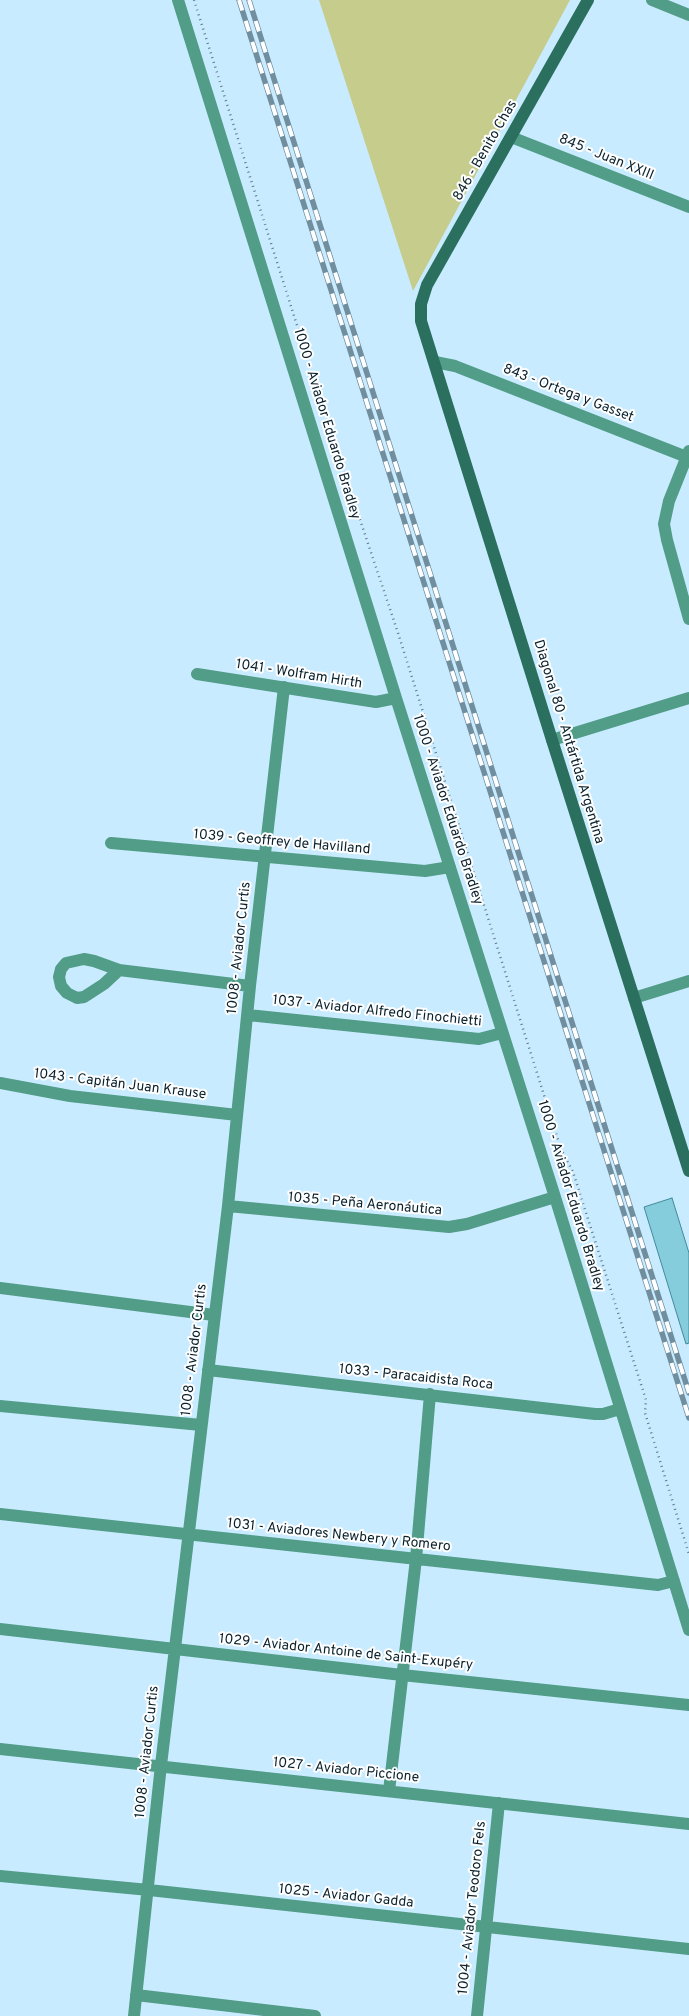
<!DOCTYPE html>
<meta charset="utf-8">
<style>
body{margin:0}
canvas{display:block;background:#c9ebff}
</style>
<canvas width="689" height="2016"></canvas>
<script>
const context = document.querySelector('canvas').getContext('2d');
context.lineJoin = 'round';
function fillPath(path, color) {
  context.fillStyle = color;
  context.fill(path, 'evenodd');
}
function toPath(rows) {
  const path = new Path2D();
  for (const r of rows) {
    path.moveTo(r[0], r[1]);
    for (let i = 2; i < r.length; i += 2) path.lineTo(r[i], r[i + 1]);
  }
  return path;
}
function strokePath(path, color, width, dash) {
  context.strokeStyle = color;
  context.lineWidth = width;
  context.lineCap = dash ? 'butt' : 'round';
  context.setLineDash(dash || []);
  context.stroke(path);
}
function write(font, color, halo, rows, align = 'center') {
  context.font = font + ' Overpass,sans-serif';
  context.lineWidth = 4;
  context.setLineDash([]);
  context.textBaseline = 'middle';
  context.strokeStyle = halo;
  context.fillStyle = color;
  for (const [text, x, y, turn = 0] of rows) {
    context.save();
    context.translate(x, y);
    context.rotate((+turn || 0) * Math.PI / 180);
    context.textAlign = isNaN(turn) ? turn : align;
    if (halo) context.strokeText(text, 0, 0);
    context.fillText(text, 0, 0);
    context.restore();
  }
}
fillPath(toPath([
 [319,0,570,0,413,291]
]), '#c5cc8c');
const building = toPath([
 [672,1198,689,1253,689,1343,686,1344,644,1207,672,1198]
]);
fillPath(building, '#85ccdc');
strokePath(building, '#448a9a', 1);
strokePath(toPath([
 [194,0,333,439,398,633,561,1149,573,1172,646,1400,645,1413,689,1554]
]), '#607c8c', 2.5, [1, 4]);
strokePath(toPath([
 [178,0,396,698,555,1197,689,1630],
 [652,0,689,15],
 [511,137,689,207],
 [435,362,455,366,689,458],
 [689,451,669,501,664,524,667,540,689,619],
 [197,674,376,702,396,698],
 [552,740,689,698],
 [111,843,425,871,450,867],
 [119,970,104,984,84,997,77,998,67,993,61,986,59,977,61,969,66,963,84,959,94,961,119,970,250,986],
 [634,998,689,981],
 [248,1015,479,1039,502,1033],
 [0,1083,70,1096,237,1115],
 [228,1206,449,1227,467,1224,555,1197],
 [0,1288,214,1315],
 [208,1370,595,1414,603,1414,620,1409],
 [0,1406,201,1425],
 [0,1514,658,1585,674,1581],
 [0,1629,402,1675,689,1705],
 [0,1749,689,1824],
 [389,1791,416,1559,430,1394],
 [0,1876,149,1890,689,1949],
 [136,1995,315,2016],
 [134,2016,161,1765,228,1206,250,986,284,687],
 [477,2016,499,1803]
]), '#519d88', 12);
strokePath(toPath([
 [588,0,427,285,421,304,421,321,552,740,689,1171]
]), '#2b705f', 12);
const rail = toPath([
 [239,0,689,1418],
 [249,0,689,1393]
]);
strokePath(rail, '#708e9e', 5.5);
strokePath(rail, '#fff', 4, [11]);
write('14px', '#09212d', '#fff', [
 ["846 - Benito Chas",486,151,-60],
 ["845 - Juan XXIII",606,158,22],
 ["843 - Ortega y Gasset",568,394,21],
 ["1000 - Aviador Eduardo Bradley",326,424,73],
 ["1041 - Wolfram Hirth",299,675,9],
 ["Diagonal 80 - Antártida Argentina",568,742,73],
 ["1000 - Aviador Eduardo Bradley",447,810,72],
 ["1039 - Geoffrey de Havilland",282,843,5],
 ["1008 - Aviador Curtis",240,948,-84],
 ["1037 - Aviador Alfredo Finochietti",377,1012,6],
 ["1043 - Capitán Juan Krause",120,1085,7],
 ["1000 - Aviador Eduardo Bradley",570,1196,73],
 ["1035 - Peña Aeronáutica",365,1205,5],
 ["1008 - Aviador Curtis",195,1350,-83],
 ["1033 - Paracaidista Roca",416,1378,6],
 ["1031 - Aviadores Newbery y Romero",339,1536,6],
 ["1029 - Aviador Antoine de Saint-Exupéry",346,1653,6],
 ["1008 - Aviador Curtis",148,1752,-84],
 ["1027 - Aviador Piccione",346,1771,6],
 ["1025 - Aviador Gadda",346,1897,6],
 ["1004 - Aviador Teodoro Fels",473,1908,-84]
]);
</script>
